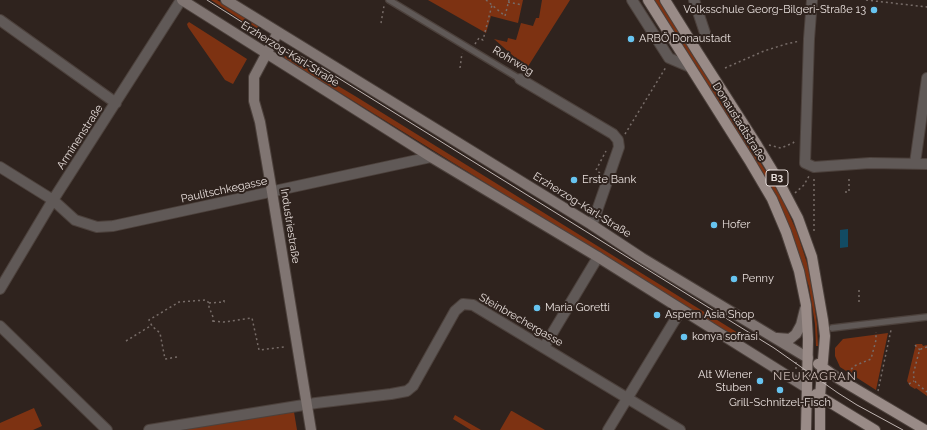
<!DOCTYPE html>
<meta charset="utf-8">
<style>
body{margin:0}
canvas{display:block;background:#2f231e}
</style>
<canvas width="927" height="430"></canvas>
<script>
const context = document.querySelector('canvas').getContext('2d');
context.lineJoin = 'round';
function fillPath(path, color) {
  context.fillStyle = color;
  context.fill(path, 'evenodd');
}
function toPath(rows) {
  const path = new Path2D();
  for (const r of rows) {
    path.moveTo(r[0], r[1]);
    for (let i = 2; i < r.length; i += 2) path.lineTo(r[i], r[i + 1]);
  }
  return path;
}
function strokePath(path, color, width, dash) {
  context.strokeStyle = color;
  context.lineWidth = width;
  context.lineCap = dash ? 'butt' : 'round';
  context.setLineDash(dash || []);
  context.stroke(path);
}
function write(font, color, halo, rows, align = 'center') {
  context.font = font + ' Raleway,sans-serif';
  context.lineWidth = 4;
  context.setLineDash([]);
  context.textBaseline = 'middle';
  context.strokeStyle = halo;
  context.fillStyle = color;
  for (const [text, x, y, turn = 0] of rows) {
    context.save();
    context.translate(x, y);
    context.rotate((+turn || 0) * Math.PI / 180);
    context.textAlign = isNaN(turn) ? turn : align;
    if (halo) context.strokeText(text, 0, 0);
    context.fillText(text, 0, 0);
    context.restore();
  }
}
fillPath(toPath([
 [211,0,217,0,257,25,259,27,258,31],
 [428,0,523,0,518,23,491,16,486,33],
 [542,0,570,0,527,68,494,39,507,42,508,38,516,40,521,23,533,26,536,18,539,18],
 [653,0,659,0,780,194,797,232,807,263,812,287,817,324,818,346,816,346,815,324,809,287,793,236,777,200],
 [189,22,247,59,233,84,225,80,188,27,187,24],
 [285,56,313,71,355,96,743,336,741,341,284,58],
 [888,333,876,390,840,367,835,356,835,348,843,339],
 [916,344,922,344,923,346,927,345,927,396,916,388,915,389,910,386,907,381],
 [34,408,42,426,33,430,0,430,0,423],
 [291,411,294,412,297,430,176,430],
 [511,411,512,411,545,430,500,430],
 [455,415,481,430,471,430,453,419]
]), '#7d3212');
fillPath(toPath([
 [848,229,848,247,840,248,840,230]
]), '#124b63');
const lane = toPath([
 [389,0,520,79],
 [832,328,927,317]
]);
const street = toPath([
 [632,0,669,58,690,67],
 [694,0,706,36],
 [812,0,809,39,805,163,814,167,870,163,927,164],
 [0,20,116,103],
 [520,79,613,134,618,140,619,147,592,225],
 [915,163,927,78],
 [0,167,53,200,75,220,97,227,113,226,431,157],
 [0,289,53,200,181,0],
 [0,326,107,430],
 [544,347,598,257],
 [149,430,316,403,391,394,407,391,413,386,455,311,463,304,473,305,680,430],
 [608,430,681,310]
]);
const secondary = toPath([
 [182,0,431,157,598,257,807,388],
 [226,0,592,225,642,258,808,358],
 [278,32,254,77,254,101,260,122,272,192,311,430],
 [777,338,790,339,796,334,801,325,805,309]
]);
const primary = toPath([
 [648,0,749,160,772,199,786,232,799,271,806,305,808,339,806,430],
 [665,0,698,53,757,145,777,178,798,218,812,257,823,320,825,336,820,396,820,430],
 [818,364,839,379,925,430],
 [816,394,875,430]
]);
strokePath(lane, '#4c413c', 8);
strokePath(street, '#4c413c', 12);
strokePath(secondary, '#4c413c', 12);
strokePath(primary, '#4c413c', 12);
strokePath(toPath([
 [486,0,505,16,509,0],
 [866,0,927,7],
 [508,2,522,5],
 [381,23,384,6],
 [475,44,479,38,483,40,492,5],
 [460,68,462,53],
 [725,68,764,51,786,44,800,41],
 [625,134,666,67],
 [769,145,781,148,793,143,796,140],
 [600,173,596,170,606,151],
 [814,179,814,231],
 [795,193,804,185,809,176],
 [846,193,846,191,849,191,849,177],
 [859,302,859,288],
 [209,303,224,302,224,300],
 [213,321,224,322,252,318,259,350,284,347],
 [126,341,152,325],
 [915,345,920,350],
 [927,347,921,349,919,352,913,375,916,383,927,392],
 [177,357,165,359,160,333,152,326,149,320,179,302,206,300,209,303,209,307,213,317,213,323],
 [796,362,796,370],
 [848,373,854,366,871,359,876,340,876,332],
 [909,384,914,381],
 [878,391,891,330]
]), '#776c68', 1.5, [2, 3]);
strokePath(lane, '#605957', 5.5);
strokePath(street, '#605957', 10);
strokePath(secondary, '#807572', 10);
strokePath(primary, '#998b87', 10);
strokePath(toPath([
 [207,0,272,41,319,66,774,348,838,393,857,405,903,430]
]), '#bfb5b2', 1);
for (const [x, y, r, color] of [
 [874,10,4,"#67c4f0"],
 [631,39,4,"#67c4f0"],
 [574,180,4,"#67c4f0"],
 [714,225,4,"#67c4f0"],
 [734,279,4,"#67c4f0"],
 [537,308,4,"#67c4f0"],
 [657,315,4,"#67c4f0"],
 [684,337,4,"#67c4f0"],
 [760,381,4,"#67c4f0"],
 [780,390,4,"#67c4f0"]
]) {
  const dot = new Path2D();
  dot.arc(x, y, r, 0, 2 * Math.PI);
  context.fillStyle = color;
  context.fill(dot);
  strokePath(dot, '#2f231e', 1.5);
}
for (const [x, y, w] of [
 [777,178,22]
]) {
  const box = new Path2D();
  box.roundRect(x - w / 2, y - 8, w, 16, 3);
  context.fillStyle = '#2f231e';
  context.fill(box);
  strokePath(box, '#e7dedb', 1);
}
write('bold 10px', '#e7dedb', null, [
 ["B3",777,178]
]);
write('11px', '#e7dedb', '#2f231e', [
 ["Volksschule Georg-Bilgeri-Straße 13",866,10,"right"],
 ["ARBÖ Donaustadt",639,39],
 ["Erste Bank",582,180],
 ["Hofer",722,225],
 ["Penny",742,279],
 ["Maria Goretti",545,308],
 ["Aspern Asia Shop",665,315],
 ["konya sofrasi",692,337],
 ["Alt Wiener",752,375,"right"],
 ["Stuben",752,388,"right"],
 ["Grill-Schnitzel-Fisch",780,403,"center"]
], 'left');
write('11px', '#e7dedb', '#2f231e', [
 ["Erzherzog-Karl-Straße",290,54,32],
 ["Rohrweg",513,61,31],
 ["Donaustadtstraße",739,122,58],
 ["Arminenstraße",80,137,-57],
 ["Paulitschkegasse",224,190,-12],
 ["Erzherzog-Karl-Straße",582,205,32],
 ["Industriestraße",290,226,81],
 ["Steinbrechergasse",521,320,30]
]);
context.letterSpacing = '1px';
write('12px', '#cabab4', '#2f231e', [
 ["NEUKAGRAN",815,376]
]);
context.letterSpacing = '0px';
</script>
